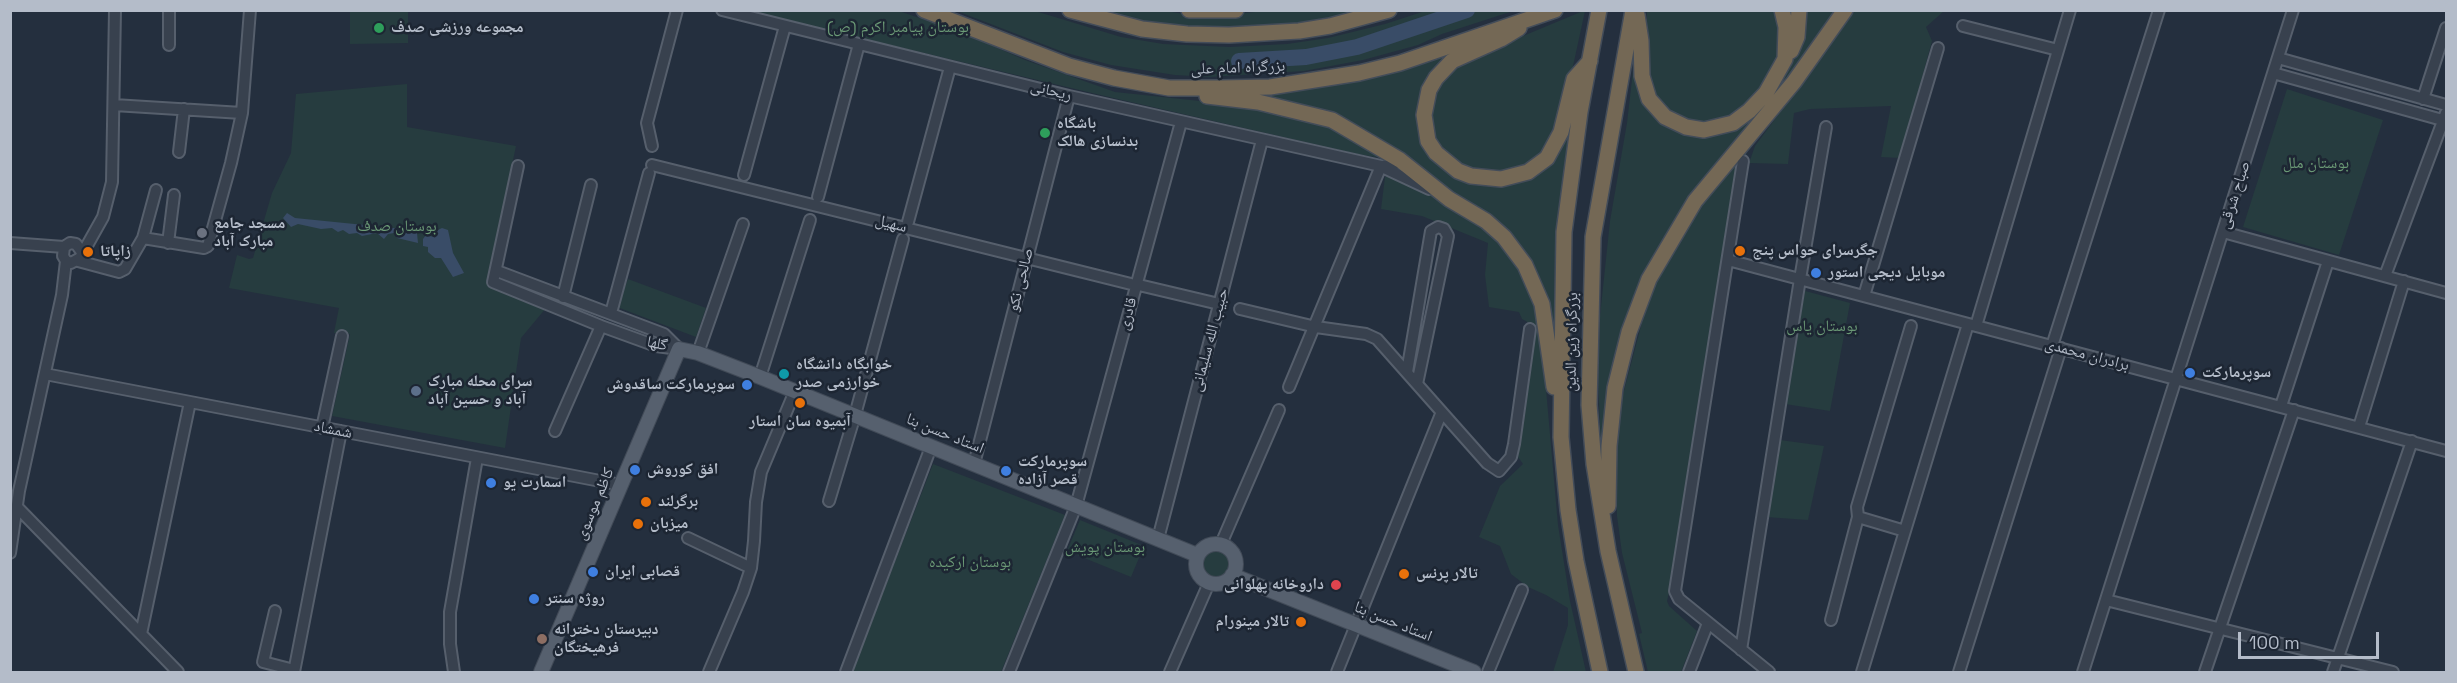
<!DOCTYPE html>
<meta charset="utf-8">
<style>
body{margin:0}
#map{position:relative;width:2457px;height:683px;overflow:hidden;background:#242f3e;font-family:"Space Grotesk",sans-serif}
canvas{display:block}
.frame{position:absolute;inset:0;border:12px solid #b4bcc9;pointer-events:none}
.scale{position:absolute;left:2238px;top:632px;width:141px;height:27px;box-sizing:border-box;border:3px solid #b4bcc9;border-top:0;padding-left:8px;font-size:18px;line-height:21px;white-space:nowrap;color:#b4bcc9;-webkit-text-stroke:4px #1d2633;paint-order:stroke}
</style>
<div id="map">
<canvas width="2457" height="683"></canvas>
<div class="frame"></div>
<div class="scale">100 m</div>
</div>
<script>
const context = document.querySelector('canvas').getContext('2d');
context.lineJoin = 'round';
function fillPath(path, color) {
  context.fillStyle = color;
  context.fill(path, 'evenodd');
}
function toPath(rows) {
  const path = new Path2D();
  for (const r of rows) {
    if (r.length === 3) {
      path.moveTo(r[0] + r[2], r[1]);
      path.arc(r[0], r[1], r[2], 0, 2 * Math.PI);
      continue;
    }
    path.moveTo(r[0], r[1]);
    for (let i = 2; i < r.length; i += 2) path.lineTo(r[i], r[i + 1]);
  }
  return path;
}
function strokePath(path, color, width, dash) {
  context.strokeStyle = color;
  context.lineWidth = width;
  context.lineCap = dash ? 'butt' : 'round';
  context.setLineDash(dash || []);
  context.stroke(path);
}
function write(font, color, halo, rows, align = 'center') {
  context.font = font + ' "Space Grotesk","Noto Naskh Arabic",sans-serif';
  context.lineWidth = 5;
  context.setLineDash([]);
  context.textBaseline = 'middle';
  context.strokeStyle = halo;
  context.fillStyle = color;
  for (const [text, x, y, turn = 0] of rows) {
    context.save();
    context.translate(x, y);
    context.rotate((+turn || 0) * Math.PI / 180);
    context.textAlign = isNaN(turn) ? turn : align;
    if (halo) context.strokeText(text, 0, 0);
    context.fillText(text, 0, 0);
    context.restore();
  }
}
fillPath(toPath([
 [1159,10,1191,15,1219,15,1279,10,1363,11,1297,23,1216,30,1170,27,1100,11],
 [350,11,408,12,408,43,350,44],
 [747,11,899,11,963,33,1025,60,1115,92,1275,109,1314,118,1394,160,1357,154,1109,97],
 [957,11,1035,11,1121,37,1163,44,1230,47,1287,44,1328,38,1385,24,1425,11,1513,11,1442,34,1418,45,1363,60,1304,71,1210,77,1175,75,1111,65,1063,52],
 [1583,11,1585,11,1563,112,1544,155,1513,174,1465,168,1438,150,1428,119,1434,89,1456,64],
 [1647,11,1779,11,1781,56,1751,105,1714,125,1673,117,1647,86],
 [1786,11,1839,11,1773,101,1687,206,1611,376,1601,450,1598,378,1600,316,1610,221,1627,123,1637,36,1645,98,1709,134,1781,75],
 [1855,11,1944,11,1926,27,1932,41,1900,158,1881,157,1891,106,1810,109,1794,113,1788,164,1749,163,1755,146],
 [1502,35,1452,57,1419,116,1456,172,1534,174,1578,80,1568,135,1555,256,1554,352,1535,270,1512,236,1365,132,1219,95,1297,91,1353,81],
 [407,84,407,127,516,146,487,285,546,308,521,338,505,448,332,416,350,334,334,333,339,308,229,288,237,255,249,259,253,258,272,193,291,153,296,94],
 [2287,89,2383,120,2339,255,2243,227],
 [1747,150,1713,322,1680,544,1667,601,1669,606,1697,631,1681,672,1648,672,1639,634,1642,633,1622,553,1617,516,1616,421,1651,288,1703,202],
 [1389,176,1443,201,1487,228,1506,248,1529,286,1540,321,1558,525,1570,601,1586,672,1553,672,1568,625,1568,608,1546,595,1528,587,1511,574,1500,546,1479,537,1500,486,1523,464,1516,454,1533,325,1522,319,1519,312,1489,307,1485,275,1488,243,1422,216,1381,209,1385,177],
 [628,279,706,308,696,337,617,307],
 [1805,291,1850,303,1830,411,1785,404],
 [1780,440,1824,446,1808,520,1766,517],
 [933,464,1065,515,1001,672,852,672],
 [1080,520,1144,546,1131,577,1067,551],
 [1216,564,15]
]), '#263c3f');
fillPath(toPath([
 [287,213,295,218,404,229,417,233,418,243,397,238,394,233,388,234,384,239,377,233,362,236,357,233,349,234,343,230,338,232,332,228,321,229,298,224,291,227,283,218],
 [442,228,448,230,453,253,464,273,453,277,441,258,435,258,428,252,428,247,423,246,423,239,426,235,434,237,436,231]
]), '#394c67');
strokePath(toPath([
 [1239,61,1306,57,1357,47,1467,10]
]), '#394c67', 16);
const minor = toPath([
 [169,10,169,45],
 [722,10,1069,96,1381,166,1393,166,1400,160],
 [1963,26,2058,50],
 [2278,58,2446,105],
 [2273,73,2446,121],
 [2423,99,2446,28],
 [114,105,242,113],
 [652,146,647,123,677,10],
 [179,152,184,109],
 [1743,161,1675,591,1679,599,1769,672],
 [652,165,1131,284],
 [518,166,493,282,601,326,656,346,679,349],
 [1384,168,1429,189],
 [744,175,785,26],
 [818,197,859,44],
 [908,222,950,67],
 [2223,232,2446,293],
 [143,238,204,248,208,246,231,163,242,113,250,10],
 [10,243,64,247],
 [168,243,174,195],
 [82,252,76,244,70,243,64,247,63,256,66,261,71,263,80,258,103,217,112,182,115,10],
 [1728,260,2446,451],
 [78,261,119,272,125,269,143,238,156,190],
 [497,271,664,334,679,349],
 [2385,276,2446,113],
 [1143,286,1219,304],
 [1864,296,1938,48],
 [563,297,591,185],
 [1240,309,1316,327,1366,334,1377,339,1487,463,1499,471,1511,457,1514,444,1530,329],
 [611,313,649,173],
 [1976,326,2070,10],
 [2052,346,2159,10],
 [698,353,743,224],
 [1407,372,1431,231,1438,227,1444,229,1448,236,1417,384],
 [45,374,621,485],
 [760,377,810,220],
 [1289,387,1381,166],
 [2281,406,2328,261],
 [2359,427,2404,281],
 [322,428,342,336],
 [555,431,601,326],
 [974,464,1069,96],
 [829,501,855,415,903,239],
 [17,507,178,672],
 [1858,517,1905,531],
 [688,538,751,568],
 [1158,539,1262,140],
 [1221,544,1279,410],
 [10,553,19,491,62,295,66,261],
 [2106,600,2393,672],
 [275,611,263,662,294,670],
 [1831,620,1858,517,1857,507,1911,326],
 [141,634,190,402],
 [1741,650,1800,279,1826,127],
 [294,672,341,431],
 [454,672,450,644,450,612,477,458],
 [709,672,743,592,751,568,754,541,756,502,761,472,795,391],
 [846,672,931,447],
 [1009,672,1076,506,1181,122],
 [1170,672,1209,583],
 [1337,672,1441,414],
 [1488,672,1522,590],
 [1689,672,1708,623],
 [1862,672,1968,324],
 [1959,672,2061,348],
 [2083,672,2293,10],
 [2205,672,2294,410],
 [2333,672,2412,441]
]);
const major = toPath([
 [1216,564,20],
 [1232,575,1474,672],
 [541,672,679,349,698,353,760,377,1197,555]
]);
const highway = toPath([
 [924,10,1069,66,1114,78,1169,88,1221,88,1270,87,1359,73,1400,63,1555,10],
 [1070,10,1142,29,1187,34,1229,35,1299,31,1330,26,1389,10],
 [1189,10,1236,10],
 [1599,10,1580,112,1564,232,1561,437,1568,510,1576,561,1600,672],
 [1633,10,1593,237,1589,405,1594,464,1608,551,1636,672],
 [1637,15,1641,41,1642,76,1649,99,1665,117,1686,127,1704,130,1733,123,1749,111,1766,93,1785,59,1786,27,1782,10],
 [1519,28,1501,39,1452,61,1436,78,1429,90,1424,115,1428,141,1436,153,1458,171,1471,176,1501,179,1528,172,1547,158,1561,132,1574,79,1590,61],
 [1791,51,1797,37,1799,10],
 [1207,96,1258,102,1332,120,1400,160,1449,199,1486,221,1504,237,1525,265,1542,304,1554,387],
 [1608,506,1609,446,1615,388,1629,332,1649,279,1695,201,1794,82,1845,10]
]);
strokePath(minor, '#565f6c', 14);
strokePath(major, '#414a57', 16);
strokePath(highway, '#434c59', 18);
strokePath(minor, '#38414e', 10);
strokePath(major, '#56606e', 14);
strokePath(highway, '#746855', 15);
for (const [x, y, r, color] of [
 [379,28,6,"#2e9e5b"],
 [1045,133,6,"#2e9e5b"],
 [202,233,6,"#6b7280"],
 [1740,251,6,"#e8710a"],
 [88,252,6,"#e8710a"],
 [1816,273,6,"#3f7fe0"],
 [2190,373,6,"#3f7fe0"],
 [784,374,6,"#0f9aa8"],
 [747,385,6,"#3f7fe0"],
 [416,391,6,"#5c6f8a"],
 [800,403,6,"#e8710a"],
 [635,470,6,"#3f7fe0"],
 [1006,471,6,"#3f7fe0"],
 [491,483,6,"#3f7fe0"],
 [646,502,6,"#e8710a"],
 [638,524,6,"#e8710a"],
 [593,572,6,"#3f7fe0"],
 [1404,574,6,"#e8710a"],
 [1336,585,6,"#e0444e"],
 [534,599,6,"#3f7fe0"],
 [1301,622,6,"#e8710a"],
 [542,639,6,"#8d6e63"]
]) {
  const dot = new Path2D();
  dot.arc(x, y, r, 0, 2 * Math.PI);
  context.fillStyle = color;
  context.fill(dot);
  strokePath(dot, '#1d2633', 2);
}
write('bold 16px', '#b4bcc9', '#1d2633', [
 ["مجموعه ورزشی صدف",391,28],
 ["باشگاه",1057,124],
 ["بدنسازی هالک",1057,142],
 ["مسجد جامع",214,224],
 ["مبارک آباد",214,242],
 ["جگرسرای حواس پنج",1752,251],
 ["زاپاتا",100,252],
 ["موبایل دیجی استور",1828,273],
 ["خوابگاه دانشگاه",796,365],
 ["خوارزمی صدر",796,383],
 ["سوپرمارکت",2202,373],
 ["سرای محله مبارک",428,382],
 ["آباد و حسین آباد",428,400],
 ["سوپرمارکت ساقدوش",735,385,"right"],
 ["آبمیوه سان استار",800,422,"center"],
 ["سوپرمارکت",1018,462],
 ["قصر آزاده",1018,480],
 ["افق کوروش",647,470],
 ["اسمارت یو",503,483],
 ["برگرلند",658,502],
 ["میزبان",650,524],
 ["قصابی ایران",605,572],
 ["تالار پرنس",1416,574],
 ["داروخانه پهلوانی",1324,585,"right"],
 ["روژه سنتر",546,599],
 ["تالار مینورام",1289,622,"right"],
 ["دبیرستان دخترانه",554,630],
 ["فرهیختگان",554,648]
], 'left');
write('16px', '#6b9a76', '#1d2633', [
 ["بوستان پیامبر اکرم (ص)",898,28],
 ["بوستان ملل",2316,164],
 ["بوستان صدف",397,227],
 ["بوستان یاس",1822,327],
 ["بوستان پویش",1105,548],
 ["بوستان ارکیده",970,563]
]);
write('16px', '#b4bcc9', '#1d2633', [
 ["بزرگراه امام علی",1238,68,-2],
 ["ریحانی",1051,91,14],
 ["صباح شرقی",2235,195,-72],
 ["سهیل",891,224,14],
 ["صالحی نکو",1021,280,-76],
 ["قادری",1128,314,-75],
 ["حبیب الله سلیمانی",1210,340,-75],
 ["بزرگراه زین الدین",1572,342,-89],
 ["گلها",657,344,13],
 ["برادران محمدی",2087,355,15],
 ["شمشاد",333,430,11],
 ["استاد حسن بنا",945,434,22],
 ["کاظم موسوی",595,504,-67],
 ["استاد حسن بنا",1393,622,22]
]);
</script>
